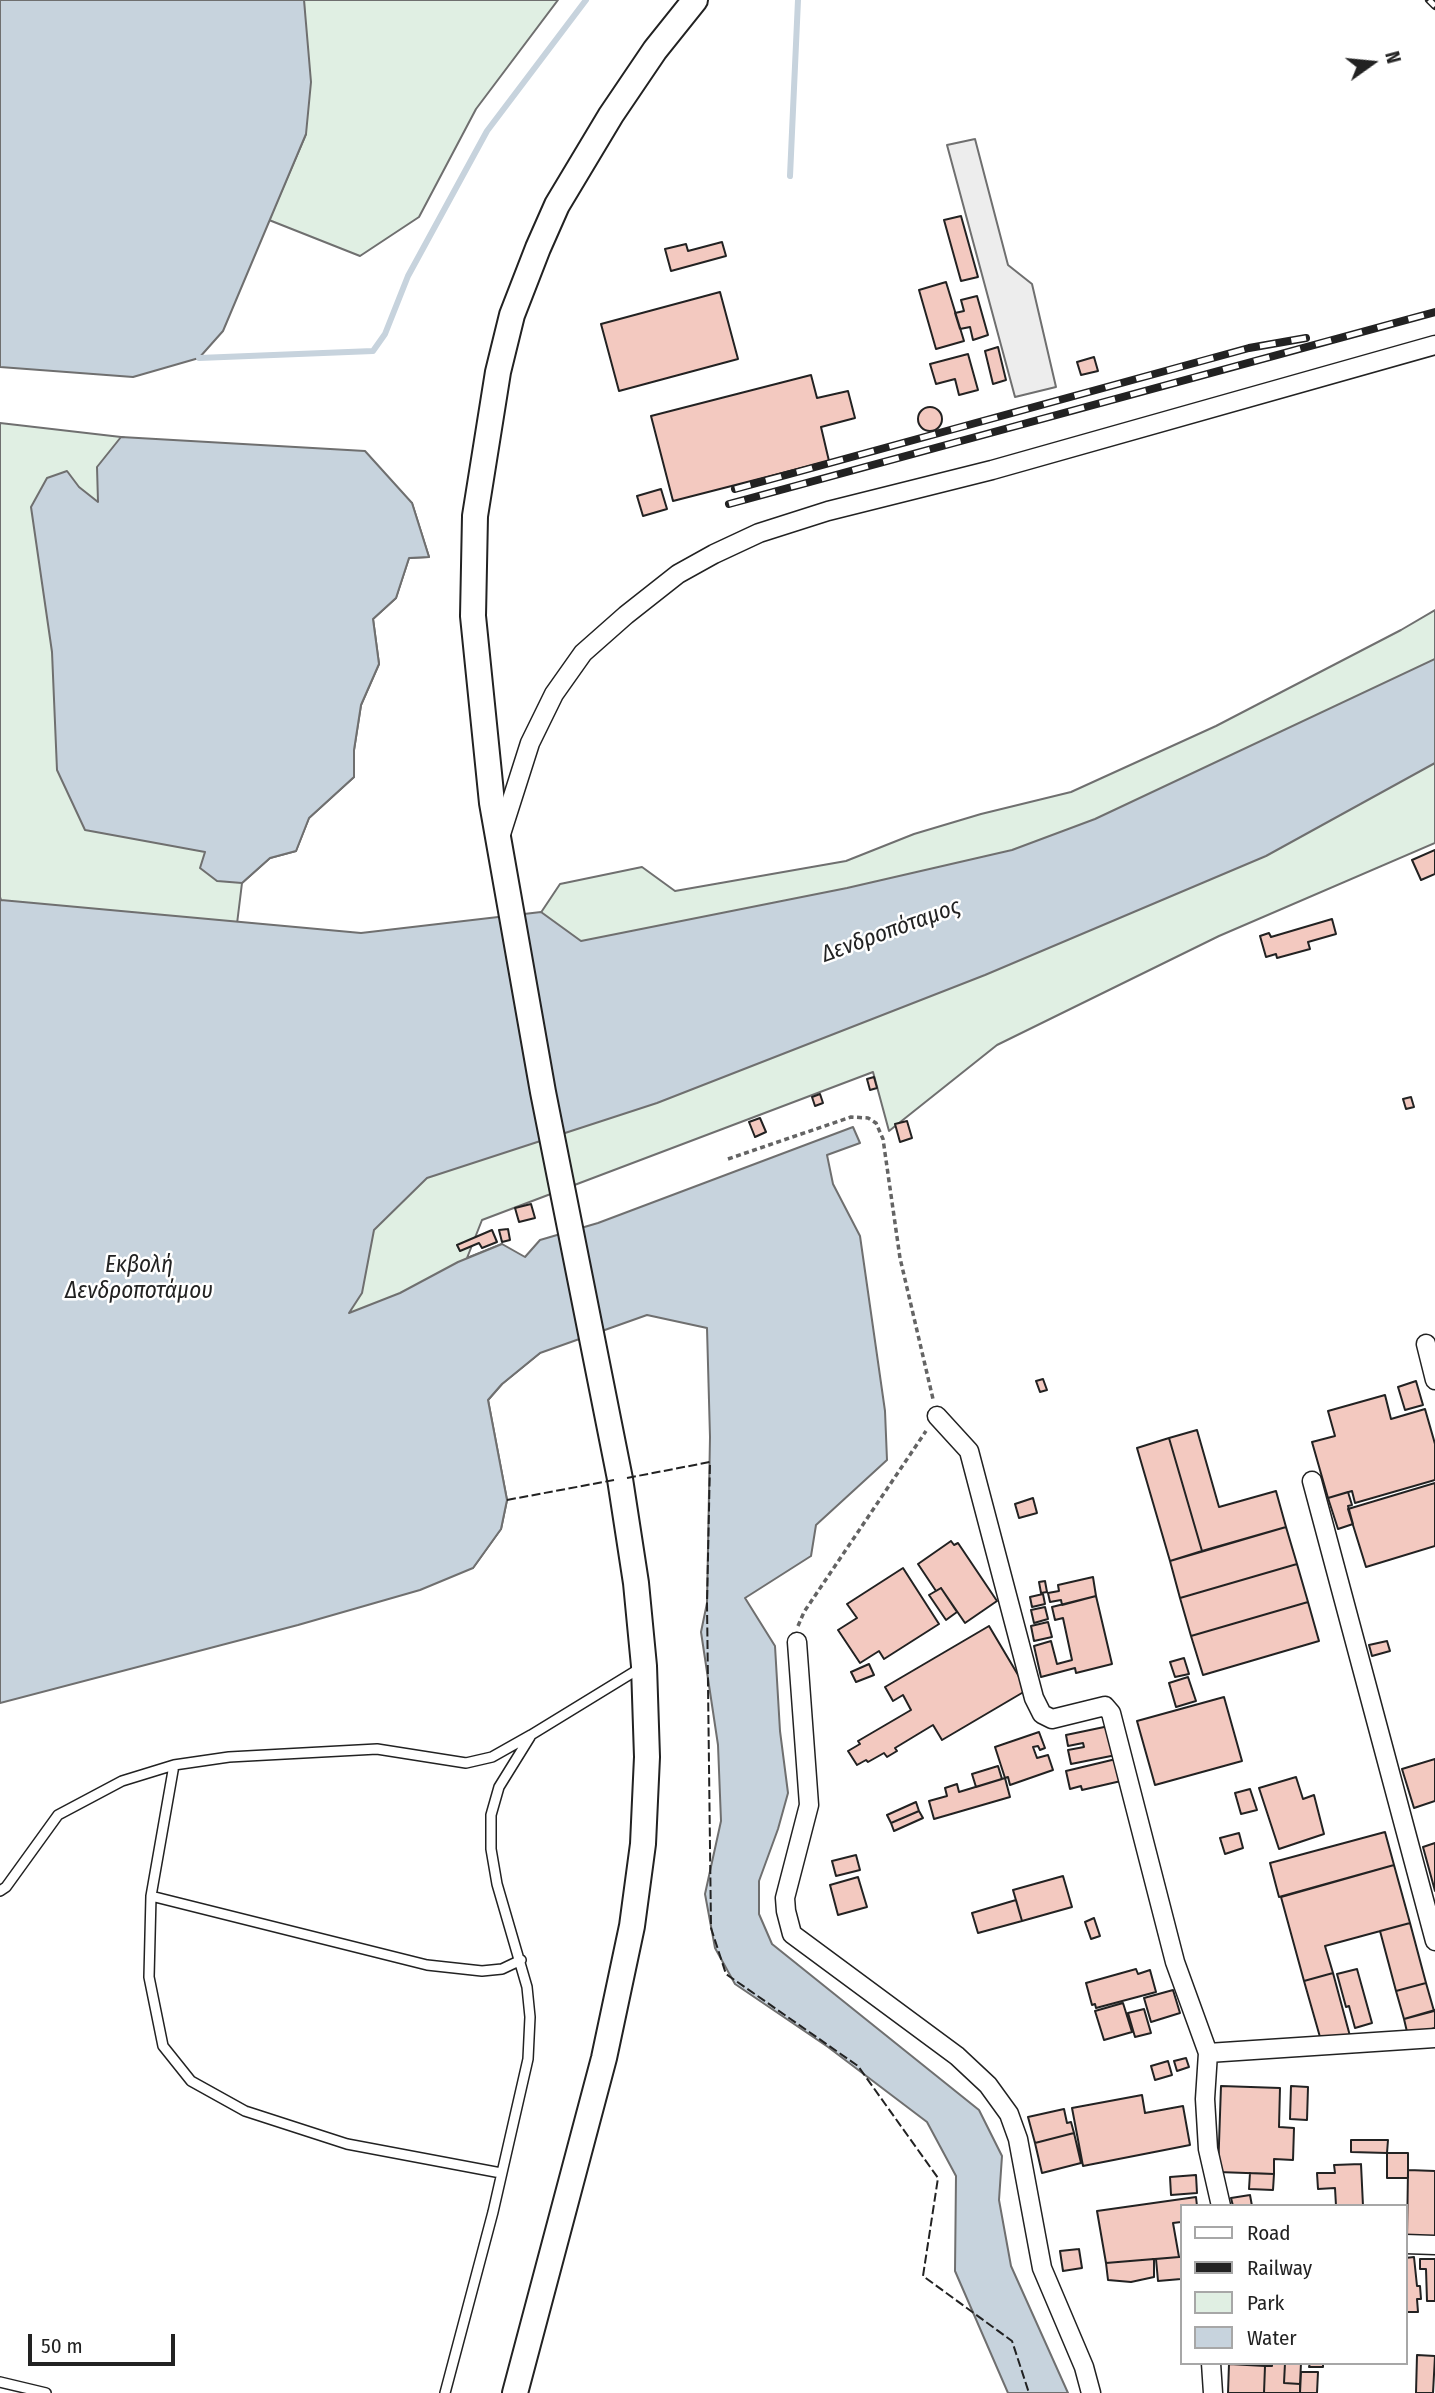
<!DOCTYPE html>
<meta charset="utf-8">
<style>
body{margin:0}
#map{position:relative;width:1435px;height:2393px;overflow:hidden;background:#fff;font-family:"Fira Sans Condensed",sans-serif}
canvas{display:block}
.legend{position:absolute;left:1180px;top:2204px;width:228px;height:161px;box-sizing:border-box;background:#fff;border:2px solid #a7a7a7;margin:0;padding:9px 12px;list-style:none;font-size:21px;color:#222}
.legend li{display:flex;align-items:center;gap:14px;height:35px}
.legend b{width:35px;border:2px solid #a7a7a7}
.north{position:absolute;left:1337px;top:28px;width:70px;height:70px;-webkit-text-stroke:5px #fff;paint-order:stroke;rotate:75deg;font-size:19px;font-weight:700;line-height:28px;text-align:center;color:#222}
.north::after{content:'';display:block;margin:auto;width:24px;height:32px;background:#222;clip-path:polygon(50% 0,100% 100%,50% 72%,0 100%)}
.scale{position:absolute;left:28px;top:2334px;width:147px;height:32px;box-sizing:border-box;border:4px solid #222;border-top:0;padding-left:9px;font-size:21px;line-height:24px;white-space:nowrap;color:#222;-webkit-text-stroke:5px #fff;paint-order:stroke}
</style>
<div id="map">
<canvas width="1435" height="2393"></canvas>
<ul class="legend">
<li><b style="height:9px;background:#fff"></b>Road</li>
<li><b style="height:9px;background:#222"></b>Railway</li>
<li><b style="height:19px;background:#e0efe3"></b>Park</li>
<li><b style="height:19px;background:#c7d3dd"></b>Water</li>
</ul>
<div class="north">N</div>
<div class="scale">50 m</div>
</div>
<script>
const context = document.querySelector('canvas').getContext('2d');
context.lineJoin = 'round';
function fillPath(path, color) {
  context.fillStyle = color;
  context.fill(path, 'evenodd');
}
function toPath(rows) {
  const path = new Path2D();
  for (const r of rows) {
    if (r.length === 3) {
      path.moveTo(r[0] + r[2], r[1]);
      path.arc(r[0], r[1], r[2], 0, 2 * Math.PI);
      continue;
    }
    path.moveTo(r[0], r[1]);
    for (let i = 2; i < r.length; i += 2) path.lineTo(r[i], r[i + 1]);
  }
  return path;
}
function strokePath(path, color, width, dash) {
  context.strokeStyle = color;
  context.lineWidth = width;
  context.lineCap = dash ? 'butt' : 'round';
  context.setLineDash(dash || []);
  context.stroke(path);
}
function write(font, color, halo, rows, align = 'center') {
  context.font = font + ' "Fira Sans Condensed",sans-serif';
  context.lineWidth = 5;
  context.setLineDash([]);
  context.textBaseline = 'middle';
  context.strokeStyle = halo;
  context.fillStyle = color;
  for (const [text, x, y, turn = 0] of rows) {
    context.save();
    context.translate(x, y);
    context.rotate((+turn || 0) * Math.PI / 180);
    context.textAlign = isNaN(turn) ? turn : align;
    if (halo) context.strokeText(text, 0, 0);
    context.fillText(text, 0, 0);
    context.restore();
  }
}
const green = toPath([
 [304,0,558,0,476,109,419,217,360,256,269,220,306,134,304,0],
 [0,423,121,437,412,503,429,557,409,558,396,598,373,619,379,664,361,705,354,750,354,777,309,818,296,851,270,858,242,883,235,940,412,942,538,917,560,884,642,867,675,891,846,861,914,834,981,814,1071,792,1216,726,1401,630,1435,610,1435,843,1219,936,997,1045,889,1131,873,1072,482,1220,467,1258,502,1244,540,1353,502,1384,488,1400,507,1500,501,1529,473,1568,0,1185,0,423]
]);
fillPath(green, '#e0efe3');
strokePath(green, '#6f6f6f', 2);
const parking = toPath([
 [975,139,1008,265,1032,284,1056,387,1015,397,947,145,975,139]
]);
fillPath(parking, '#ededed');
strokePath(parking, '#6f6f6f', 2);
const water = toPath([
 [0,0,304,0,311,82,306,134,223,331,199,358,133,377,0,367,0,0],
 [121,437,365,451,412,503,429,557,409,558,396,598,373,619,379,664,361,705,354,750,354,777,309,818,296,851,270,858,242,883,217,881,200,868,205,852,85,830,57,770,52,652,31,507,47,478,67,471,79,487,98,502,97,467,121,437],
 [1435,659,1435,763,1266,856,985,975,657,1103,427,1178,374,1230,362,1293,349,1313,400,1293,458,1262,502,1244,525,1257,540,1240,598,1223,853,1127,860,1143,827,1155,833,1184,860,1236,885,1411,887,1460,816,1525,811,1556,745,1598,775,1646,780,1731,788,1793,778,1829,759,1881,759,1914,772,1944,979,2110,1002,2156,999,2200,1011,2266,1068,2393,1008,2393,955,2271,956,2176,927,2122,828,2047,735,1984,715,1948,705,1894,721,1821,718,1745,701,1632,707,1603,710,1437,707,1328,647,1315,540,1353,502,1384,488,1400,507,1500,501,1529,473,1568,420,1590,298,1625,0,1703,0,897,1,900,361,933,541,912,581,941,847,888,1012,850,1095,819,1435,659]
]);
fillPath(water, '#c7d3dd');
strokePath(water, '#6f6f6f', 2);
strokePath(toPath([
 [790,176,798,0],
 [199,358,373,351,385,334,408,276,487,131,586,0]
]), '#c7d3dd', 6);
const building = toPath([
 [961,216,978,277,961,281,944,220,961,216],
 [722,242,726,256,671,271,665,249,686,244,688,251,722,242],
 [946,282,964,341,936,349,919,290,946,282],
 [720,292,738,359,619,391,601,324,720,292],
 [977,296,988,335,973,340,970,327,960,329,955,313,964,311,961,300,977,296],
 [998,347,1006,380,993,384,985,351,998,347],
 [968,354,978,390,959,395,955,379,936,384,930,364,968,354],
 [1094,357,1098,371,1081,375,1077,362,1094,357],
 [811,375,817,398,848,391,855,418,821,427,829,461,673,501,651,416,811,375],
 [930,419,12],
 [661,489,667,509,643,516,637,496,661,489],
 [1435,850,1435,874,1421,880,1412,860,1435,850],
 [1332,919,1336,934,1308,942,1310,949,1277,958,1276,954,1266,957,1260,936,1269,933,1271,937,1332,919],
 [874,1077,877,1088,870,1090,867,1079,874,1077],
 [820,1094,823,1103,815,1106,812,1097,820,1094],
 [1411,1097,1414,1107,1406,1109,1403,1099,1411,1097],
 [760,1118,766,1132,755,1137,749,1122,760,1118],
 [907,1121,912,1138,900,1142,895,1124,907,1121],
 [531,1204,535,1218,519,1222,515,1208,531,1204],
 [508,1229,510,1240,502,1242,499,1230,508,1229],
 [492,1230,497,1242,482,1248,479,1243,460,1251,457,1245,492,1230],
 [1043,1379,1047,1390,1040,1392,1036,1381,1043,1379],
 [1416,1381,1423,1405,1405,1410,1398,1387,1416,1381],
 [1385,1395,1391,1419,1425,1409,1435,1444,1435,1480,1355,1503,1352,1491,1328,1498,1312,1442,1335,1436,1328,1411,1385,1395],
 [1197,1430,1219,1507,1276,1491,1286,1527,1202,1551,1169,1438,1197,1430],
 [1169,1438,1202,1551,1170,1561,1137,1448,1169,1438],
 [1435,1483,1435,1546,1366,1567,1348,1509,1435,1483],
 [1348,1492,1352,1505,1348,1506,1353,1524,1338,1529,1328,1498,1348,1492],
 [1033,1498,1037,1513,1019,1518,1015,1504,1033,1498],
 [1286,1527,1297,1564,1180,1598,1170,1561,1286,1527],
 [951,1541,954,1545,958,1543,997,1601,965,1623,941,1588,936,1591,918,1564,951,1541],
 [1297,1564,1308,1602,1191,1636,1180,1598,1297,1564],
 [903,1568,939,1624,884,1659,879,1651,860,1663,838,1630,857,1618,847,1604,903,1568],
 [1093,1577,1096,1596,1062,1605,1061,1600,1050,1602,1048,1593,1059,1591,1058,1585,1093,1577],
 [1045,1581,1047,1592,1041,1593,1039,1582,1045,1581],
 [941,1588,957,1612,946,1620,929,1595,941,1588],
 [1043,1594,1045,1604,1032,1607,1030,1597,1043,1594],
 [1096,1596,1112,1664,1076,1673,1075,1668,1041,1677,1034,1646,1051,1641,1057,1664,1072,1660,1063,1618,1055,1620,1052,1607,1096,1596],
 [1308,1602,1319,1641,1203,1675,1191,1636,1308,1602],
 [1045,1607,1048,1619,1034,1623,1031,1610,1045,1607],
 [1048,1622,1052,1637,1034,1641,1031,1626,1048,1622],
 [989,1626,1027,1690,942,1740,933,1725,895,1748,897,1751,887,1757,884,1753,868,1762,866,1760,857,1765,848,1751,860,1744,858,1741,911,1710,903,1695,893,1701,885,1687,989,1626],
 [1387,1641,1390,1651,1372,1656,1369,1645,1387,1641],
 [1184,1658,1189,1674,1175,1677,1170,1662,1184,1658],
 [869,1664,874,1675,856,1682,851,1672,869,1664],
 [1188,1677,1196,1701,1176,1707,1169,1683,1188,1677],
 [1224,1697,1242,1761,1155,1785,1137,1721,1224,1697],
 [1109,1726,1116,1755,1071,1764,1068,1750,1084,1747,1083,1743,1068,1746,1066,1735,1109,1726],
 [1039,1732,1045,1748,1040,1750,1038,1746,1033,1747,1037,1758,1048,1755,1053,1770,1010,1785,1008,1777,1005,1778,995,1747,1039,1732],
 [1116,1759,1121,1781,1082,1790,1081,1786,1070,1789,1066,1771,1116,1759],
 [1435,1759,1435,1801,1414,1808,1402,1769,1435,1759],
 [998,1766,1002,1779,976,1787,972,1774,998,1766],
 [1296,1777,1303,1799,1314,1795,1324,1834,1279,1849,1259,1788,1296,1777],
 [1005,1778,1010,1797,934,1819,929,1801,947,1796,945,1788,957,1784,959,1792,1005,1778],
 [1250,1789,1257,1810,1241,1814,1235,1793,1250,1789],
 [916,1802,919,1811,891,1823,887,1815,916,1802],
 [919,1811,923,1818,894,1831,891,1823,919,1811],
 [1385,1832,1394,1865,1279,1897,1270,1863,1385,1832],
 [1239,1833,1243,1848,1225,1854,1220,1838,1239,1833],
 [1435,1843,1435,1891,1423,1847,1435,1843],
 [856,1855,860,1870,836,1876,832,1861,856,1855],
 [1394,1865,1410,1923,1325,1946,1333,1973,1304,1981,1281,1897,1394,1865],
 [1063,1876,1072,1907,1022,1921,1013,1890,1063,1876],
 [858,1877,867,1907,838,1915,830,1885,858,1877],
 [1016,1900,1022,1921,978,1933,972,1913,1016,1900],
 [1094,1918,1100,1936,1091,1939,1085,1922,1094,1918],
 [1410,1923,1426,1983,1396,1991,1380,1931,1410,1923],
 [1136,1969,1138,1974,1150,1970,1156,1992,1096,2008,1095,2004,1092,2005,1086,1983,1136,1969],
 [1357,1969,1372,2023,1355,2028,1349,2006,1346,2007,1337,1974,1357,1969],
 [1333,1973,1350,2036,1322,2044,1304,1981,1333,1973],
 [1426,1983,1434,2011,1404,2019,1396,1991,1426,1983],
 [1173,1990,1180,2013,1151,2022,1144,1998,1173,1990],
 [1123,2003,1132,2032,1104,2040,1095,2011,1123,2003],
 [1144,2009,1151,2033,1135,2037,1128,2013,1144,2009],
 [1435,2010,1435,2028,1408,2036,1404,2019,1435,2010],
 [1186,2058,1189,2067,1177,2071,1174,2061,1186,2058],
 [1168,2061,1172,2075,1155,2080,1151,2066,1168,2061],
 [1221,2086,1280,2088,1279,2127,1294,2128,1293,2160,1274,2159,1274,2174,1218,2172,1221,2086],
 [1291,2086,1308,2087,1307,2120,1290,2119,1291,2086],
 [1142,2095,1145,2113,1183,2106,1190,2145,1083,2166,1072,2108,1142,2095],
 [1064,2109,1067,2123,1071,2122,1074,2133,1035,2143,1028,2117,1064,2109],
 [1074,2133,1081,2163,1042,2173,1035,2143,1074,2133],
 [1351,2140,1388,2140,1387,2153,1351,2152,1351,2140],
 [1387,2153,1408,2153,1408,2178,1387,2178,1387,2153],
 [1361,2164,1363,2206,1336,2206,1335,2188,1318,2189,1317,2173,1335,2173,1334,2165,1361,2164],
 [1408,2170,1435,2171,1435,2238,1407,2237,1408,2170],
 [1250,2173,1274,2174,1273,2190,1249,2189,1250,2173],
 [1196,2175,1197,2193,1171,2195,1170,2177,1196,2175],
 [1250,2195,1252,2206,1233,2206,1231,2198,1250,2195],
 [1196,2197,1197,2206,1181,2206,1181,2222,1173,2223,1179,2257,1106,2263,1097,2211,1196,2197],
 [1079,2249,1082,2268,1063,2271,1060,2251,1079,2249],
 [1179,2257,1181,2257,1181,2279,1158,2281,1156,2259,1179,2257],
 [1414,2257,1417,2286,1420,2286,1421,2299,1417,2299,1418,2312,1405,2312,1405,2258,1414,2257],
 [1154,2259,1154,2277,1131,2282,1108,2280,1106,2263,1154,2259],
 [1420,2259,1435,2259,1435,2301,1427,2301,1426,2269,1420,2269,1420,2259],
 [1417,2355,1435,2356,1433,2393,1416,2393,1417,2355],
 [1229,2363,1272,2363,1272,2366,1229,2363],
 [1272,2363,1285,2363,1284,2383,1300,2384,1300,2393,1264,2393,1265,2366,1272,2366,1272,2363],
 [1285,2363,1301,2363,1300,2384,1284,2383,1285,2363],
 [1310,2363,1323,2363,1323,2367,1309,2367,1310,2363],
 [1229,2364,1265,2366,1264,2393,1228,2393,1229,2364],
 [1301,2372,1318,2372,1317,2393,1300,2393,1301,2372]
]);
fillPath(building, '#f3c9c0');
strokePath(building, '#222', 2);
const lane = toPath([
 [174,1765,151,1896,149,1977,163,2046,191,2081,245,2111,347,2144,501,2173],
 [0,1891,6,1887,58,1815,122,1781,174,1765,229,1757,377,1749,466,1763,492,1757,531,1735,642,1667],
 [151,1896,427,1965,482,1971,502,1969,521,1960],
 [0,2382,46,2393],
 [445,2393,493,2212,528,2059,530,2017,527,1987,497,1884,491,1849,491,1815,499,1787,530,1737]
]);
const street = toPath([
 [501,834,530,743,554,694,583,653,626,615,678,574,714,554,759,533,828,511,992,470,1435,345],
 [1426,1344,1435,1380],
 [937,1416,969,1451,1034,1698,1042,1714,1052,1719,1105,1706,1111,1713,1175,1962,1208,2053,1205,2099,1208,2149,1221,2206],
 [1312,1481,1435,1941],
 [797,1642,809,1805,785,1898,786,1911,792,1934,957,2056,988,2085,1009,2114,1018,2139,1042,2268,1084,2367,1091,2393],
 [1208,2053,1435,2038],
 [1405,2244,1435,2245],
 [1211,2363,1213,2393]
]);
const secondary = toPath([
 [515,2393,604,2058,632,1926,643,1844,647,1757,644,1666,636,1583,620,1479,543,1092,492,803,473,616,475,516,498,372,512,315,538,248,557,205,611,115,655,50,695,0]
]);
strokePath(lane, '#222', 12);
strokePath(street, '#222', 21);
strokePath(secondary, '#222', 28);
strokePath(toPath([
 [728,1159,851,1117,868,1118,876,1123,883,1139,900,1258,933,1399],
 [798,1626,804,1612,926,1431]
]), '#646464', 3.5, [5, 3.5]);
strokePath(lane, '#fff', 9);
strokePath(street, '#fff', 18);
strokePath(secondary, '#fff', 24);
const rail = toPath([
 [1429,0,1435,6],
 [735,489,1249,348,1306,338],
 [729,504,1435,312]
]);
strokePath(rail, '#222', 8);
strokePath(rail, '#fff', 5, [16]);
strokePath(toPath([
 [627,1478,710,1462,707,1604,711,1928,726,1974,858,2066,938,2178,923,2276,1012,2341,1029,2393],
 [507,1500,614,1480]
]), '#222', 2, [9, 3.5]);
write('italic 23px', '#222', '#fff', [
 ["Δενδροπόταμος",891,931,-20],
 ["Εκβολή",139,1266],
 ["Δενδροποτάμου",139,1292]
]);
</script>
